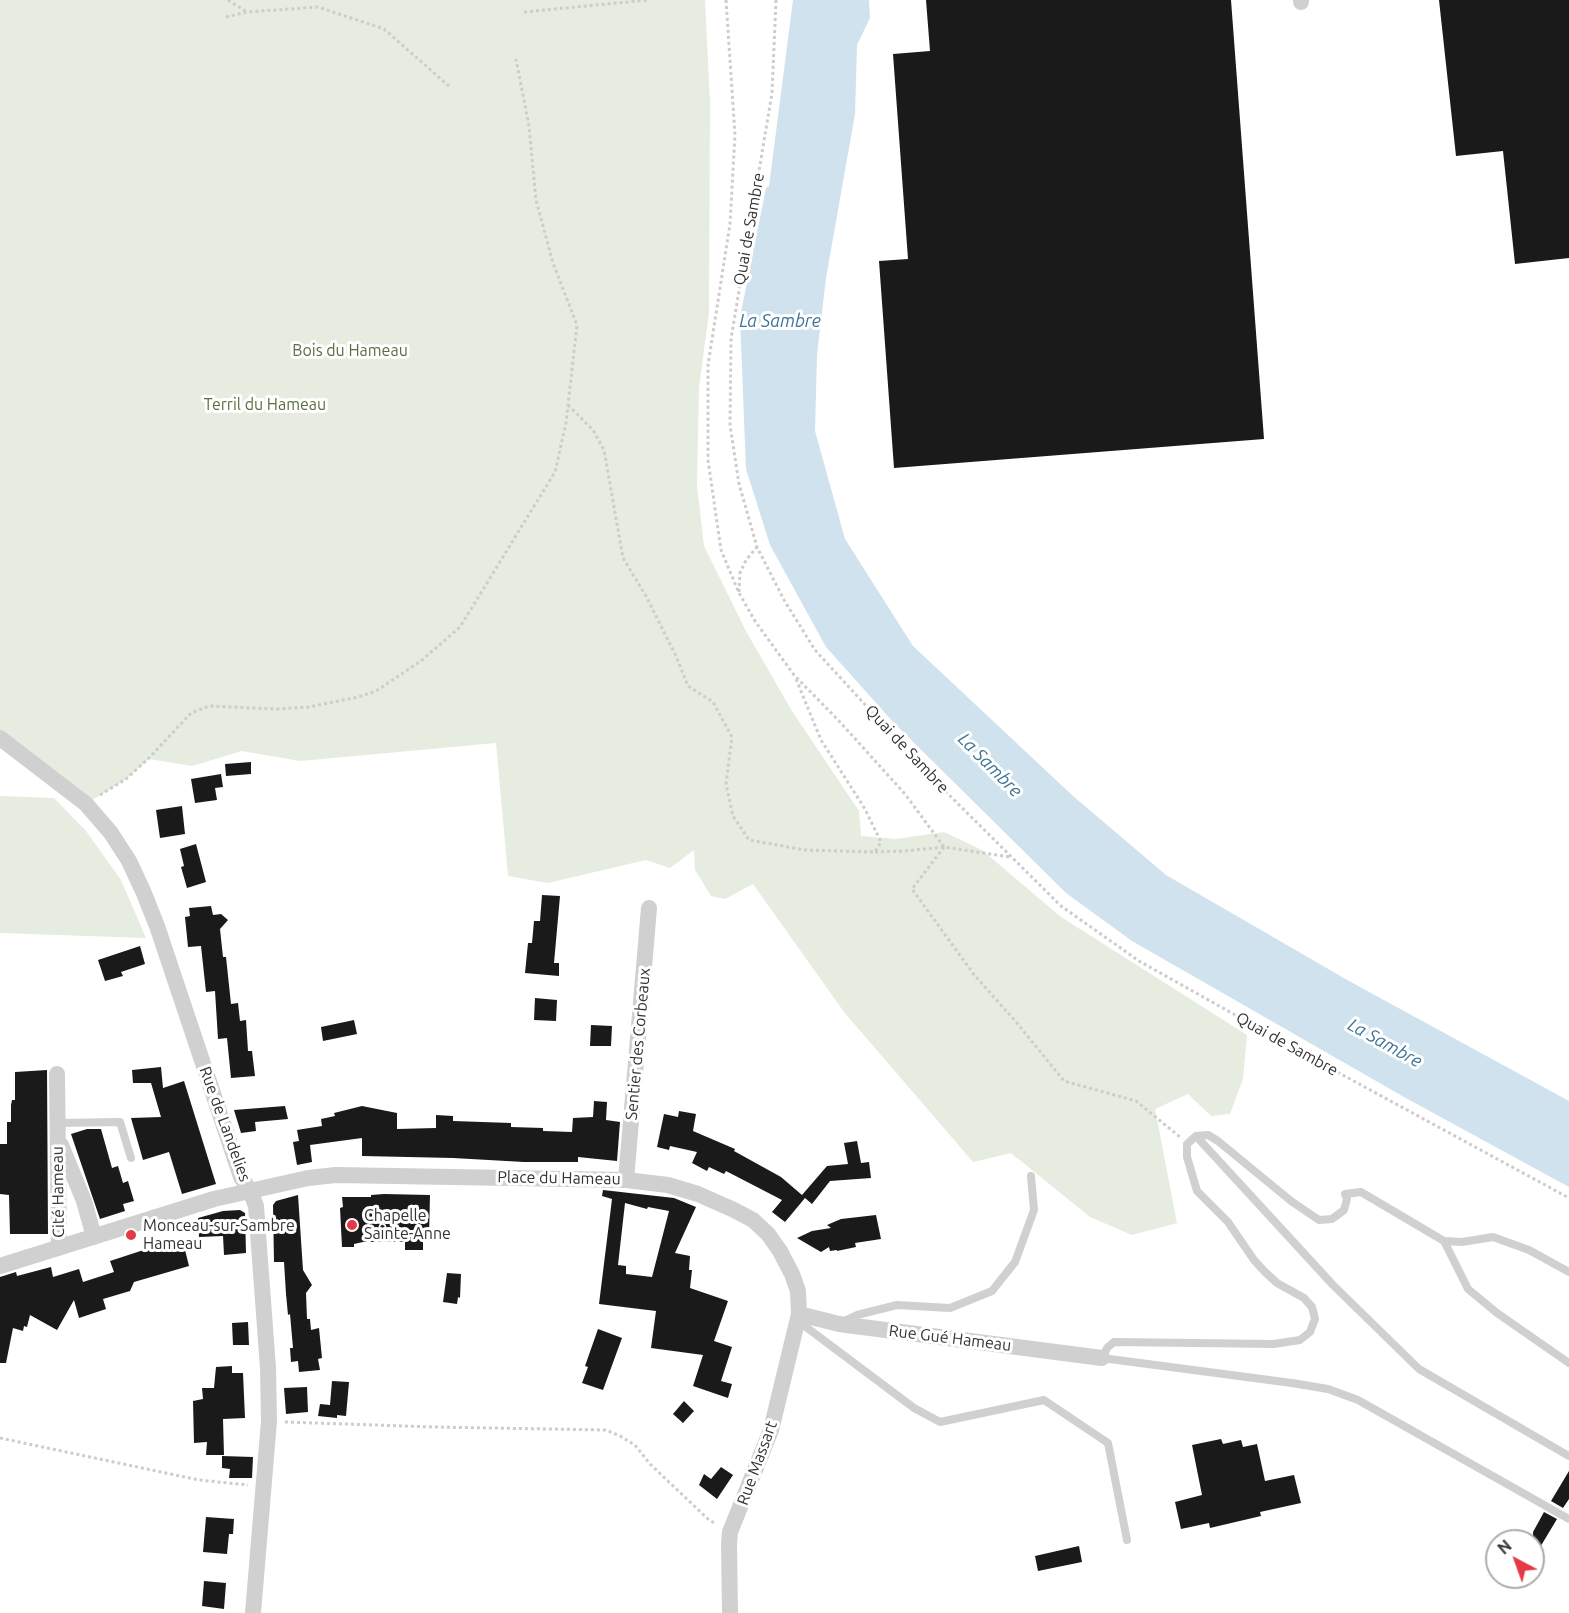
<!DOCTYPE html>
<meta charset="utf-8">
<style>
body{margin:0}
#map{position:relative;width:1569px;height:1613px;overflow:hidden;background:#fff;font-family:Ubuntu,sans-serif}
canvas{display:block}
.north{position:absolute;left:1485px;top:1529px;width:60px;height:60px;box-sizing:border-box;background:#fff;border:2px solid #adadad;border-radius:50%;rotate:319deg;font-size:16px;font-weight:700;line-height:24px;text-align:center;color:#333}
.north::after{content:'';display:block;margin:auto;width:21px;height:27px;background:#e63946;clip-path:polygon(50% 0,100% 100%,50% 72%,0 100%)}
</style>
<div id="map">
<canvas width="1569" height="1613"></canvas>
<div class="north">N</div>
</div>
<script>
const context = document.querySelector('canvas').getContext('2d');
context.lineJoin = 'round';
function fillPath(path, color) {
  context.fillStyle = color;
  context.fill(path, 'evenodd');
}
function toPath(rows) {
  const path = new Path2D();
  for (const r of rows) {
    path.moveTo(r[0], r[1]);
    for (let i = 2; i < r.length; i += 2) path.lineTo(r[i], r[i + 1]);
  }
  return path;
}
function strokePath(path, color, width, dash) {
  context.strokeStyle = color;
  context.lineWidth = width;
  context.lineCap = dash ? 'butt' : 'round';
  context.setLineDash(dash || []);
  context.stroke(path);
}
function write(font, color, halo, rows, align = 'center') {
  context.font = font + ' Ubuntu,sans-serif';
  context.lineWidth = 6;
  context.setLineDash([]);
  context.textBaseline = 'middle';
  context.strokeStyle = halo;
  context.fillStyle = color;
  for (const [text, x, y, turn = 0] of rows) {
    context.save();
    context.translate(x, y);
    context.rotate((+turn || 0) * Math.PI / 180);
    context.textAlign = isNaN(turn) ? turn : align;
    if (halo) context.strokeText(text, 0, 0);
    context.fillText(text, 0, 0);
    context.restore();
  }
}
fillPath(toPath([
 [0,0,705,0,710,102,709,312,699,388,697,485,704,546,747,633,792,711,859,811,861,836,896,839,944,832,982,850,1061,917,1247,1035,1243,1079,1230,1114,1211,1116,1188,1094,1155,1109,1177,1223,1132,1235,1090,1217,1011,1153,973,1162,844,1012,753,884,725,899,711,896,695,870,694,850,670,868,646,860,548,883,508,876,496,743,300,761,242,751,192,766,149,759,126,779,86,804,0,738],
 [0,796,54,798,86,831,121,880,146,938,0,933]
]), '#e6ecdf');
fillPath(toPath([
 [793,0,869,0,870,18,857,45,855,114,826,278,817,355,815,431,845,539,913,646,1073,796,1166,875,1349,981,1569,1101,1569,1187,1404,1097,1132,941,1066,893,894,723,826,647,770,545,746,469,740,317,766,188,769,186]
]), '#cfe2ee');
fillPath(toPath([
 [926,0,1231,0,1264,439,894,468,879,261,908,259,893,54,930,51],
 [1439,0,1569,0,1569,258,1515,264,1503,151,1456,156],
 [251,762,251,774,226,776,225,764],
 [221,774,223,787,215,788,217,800,195,803,191,779],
 [182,806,185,834,160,838,156,810],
 [196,844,206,882,187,888,181,867,184,866,180,849],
 [542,895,560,896,554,963,559,963,559,976,525,973,528,943,532,943,534,921,540,921],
 [211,906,213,915,221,914,228,920,220,929,223,957,226,957,231,1004,238,1003,240,1021,246,1020,248,1051,252,1051,255,1076,231,1078,227,1038,218,1039,215,991,206,992,201,946,188,947,185,917,190,916,189,908],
 [140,946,145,964,121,972,123,976,105,981,98,960],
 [535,998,557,1000,556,1021,534,1020],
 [354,1020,357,1034,323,1041,321,1027],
 [591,1025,612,1026,611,1046,590,1046],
 [161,1067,163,1088,184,1081,216,1184,182,1194,169,1152,143,1160,131,1118,161,1117,151,1083,133,1083,132,1070],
 [47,1070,48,1234,10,1234,9,1195,0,1194,0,1144,7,1144,7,1122,11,1122,11,1105,12,1100,15,1100,15,1072],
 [594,1101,607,1102,606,1120,620,1122,617,1161,578,1157,578,1162,524,1162,453,1158,362,1156,362,1138,310,1145,312,1162,297,1165,293,1142,299,1141,297,1130,322,1126,321,1119,335,1116,334,1113,362,1106,397,1113,397,1129,436,1128,436,1115,453,1116,453,1121,511,1123,511,1127,543,1128,543,1131,572,1132,573,1118,593,1117],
 [285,1106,288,1119,255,1122,256,1131,241,1133,234,1110],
 [679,1111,696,1114,693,1131,735,1149,734,1151,781,1177,802,1195,827,1166,848,1164,844,1143,857,1141,861,1163,869,1162,871,1178,830,1181,812,1204,805,1198,785,1222,772,1212,782,1200,726,1171,724,1174,709,1167,707,1171,692,1163,697,1152,670,1146,669,1150,657,1147,664,1114,678,1117],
 [87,1129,101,1129,112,1168,118,1166,123,1183,128,1181,134,1201,123,1204,125,1211,100,1219,71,1134],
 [603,1190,674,1198,696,1207,675,1253,690,1256,689,1270,692,1270,690,1288,728,1301,714,1341,732,1347,721,1381,732,1384,728,1398,693,1386,703,1355,651,1348,656,1311,599,1304,612,1199,602,1196],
 [625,1203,647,1209,648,1207,669,1211,652,1277,626,1274,626,1266,618,1265],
 [384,1194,430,1195,429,1235,423,1235,423,1250,405,1250,405,1242,363,1242,354,1244,354,1247,342,1247,340,1208,343,1207,342,1197,371,1197,371,1195],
 [298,1195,303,1270,312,1285,306,1293,307,1319,310,1319,311,1330,319,1328,322,1358,318,1359,320,1370,299,1372,298,1361,291,1362,290,1348,293,1348,290,1314,288,1315,286,1294,284,1262,274,1262,273,1205,276,1201],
 [240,1210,245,1213,246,1253,224,1255,223,1236,199,1237,198,1218,223,1211],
 [876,1215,881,1239,855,1243,856,1247,837,1251,837,1250,830,1251,829,1247,821,1252,797,1238,812,1231,831,1228,827,1225,841,1219],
 [183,1242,189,1266,134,1282,130,1291,103,1299,106,1309,79,1318,74,1300,57,1330,30,1315,27,1327,24,1326,23,1331,13,1328,6,1363,0,1363,0,1277,16,1272,17,1276,51,1267,53,1277,79,1269,83,1282,114,1272,110,1261,165,1243,167,1247],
 [447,1273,461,1274,460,1298,458,1297,457,1304,443,1302],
 [248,1322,249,1345,233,1345,232,1323],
 [598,1329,622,1338,603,1390,582,1383,588,1367,585,1366],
 [232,1366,232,1373,243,1373,245,1418,223,1419,224,1455,206,1455,207,1442,194,1443,193,1401,203,1399,202,1388,214,1388,216,1367],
 [332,1381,349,1382,346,1416,337,1415,337,1418,318,1416,320,1404,330,1405],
 [307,1387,308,1412,286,1414,284,1388],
 [684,1401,694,1411,683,1423,673,1414],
 [1221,1439,1223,1444,1241,1440,1243,1447,1257,1444,1265,1481,1294,1475,1301,1503,1260,1512,1261,1516,1210,1528,1209,1523,1181,1529,1175,1502,1202,1495,1192,1445],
 [222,1456,253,1457,252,1478,229,1478,230,1469,222,1468],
 [721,1467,733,1475,717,1499,699,1485,704,1474,711,1479],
 [1569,1471,1569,1499,1563,1508,1551,1501],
 [1544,1512,1557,1519,1533,1559,1533,1532],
 [206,1517,234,1519,233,1534,229,1534,227,1554,203,1552],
 [1079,1546,1082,1562,1038,1571,1035,1556],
 [204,1581,226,1583,224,1609,202,1606]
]), '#1a1a1a');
strokePath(toPath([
 [228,0,247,12],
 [726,0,735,135,730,224,708,365,708,460,721,550,739,593,755,621,794,675,840,722,905,794,944,847],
 [776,0,772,93,731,339,730,425,739,484,757,547,784,600,815,650,934,780,1061,906,1139,961,1328,1067,1569,1198],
 [524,12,648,0],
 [226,17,247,12,318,7,384,29,450,87],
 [568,405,593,430,604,450,623,558,646,596,676,656,688,686,713,702,732,737,726,784,733,816,749,840,805,850,875,852,881,842,865,809,821,740,796,679],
 [739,592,740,573,746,560,757,547],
 [100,795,126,779,149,758,191,713,209,706,277,709,309,707,358,697,376,691,421,661,460,627,555,472,566,423,577,325,553,263,536,200,529,126,516,59],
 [944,847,912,889,975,976,1017,1023,1064,1081,1136,1101,1180,1137],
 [875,852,905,851,944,847,1010,857],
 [285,1422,434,1427,606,1430,620,1436,635,1445,650,1464,709,1520,716,1524],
 [0,1438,199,1480,248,1485]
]), '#cdcdcd', 3, [3, 3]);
strokePath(toPath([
 [57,1123,120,1122,131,1158],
 [1196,1136,1333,1285,1419,1369,1569,1456],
 [1444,1241,1468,1289,1497,1313,1569,1363],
 [1569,1272,1529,1250,1493,1237,1462,1242,1444,1241,1361,1192,1345,1194,1347,1199,1344,1210,1332,1219,1319,1220,1291,1201,1218,1141,1208,1135,1196,1136,1187,1144,1187,1157,1197,1191,1228,1222,1254,1260,1265,1272,1277,1283,1304,1298,1312,1307,1315,1319,1310,1332,1300,1340,1274,1344,1114,1342,1107,1348,1102,1358,1292,1383,1328,1389,1358,1400,1569,1519],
 [798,1321,914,1408,940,1422,1044,1400,1108,1443,1127,1540],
 [842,1322,857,1315,897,1305,950,1308,992,1291,1015,1262,1034,1210,1031,1176]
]), '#d0d0d0', 8);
strokePath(toPath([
 [1301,2,1301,0],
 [0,738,86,804,111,833,129,861,143,891,157,926,241,1177,250,1191,256,1206,268,1368,269,1421,253,1613],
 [57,1074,59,1248],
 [61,1145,84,1201,94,1237],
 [626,1180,649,908],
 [0,1266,214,1199,308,1178,336,1175,626,1180,668,1185,698,1194,734,1210,753,1220,768,1234,780,1251,792,1274,798,1291,799,1314,771,1430,730,1532,729,1544,730,1613],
 [799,1314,839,1324,1102,1358]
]), '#d0d0d0', 16);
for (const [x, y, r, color] of [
 [352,1225,6,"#e63946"],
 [131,1235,6,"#e63946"]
]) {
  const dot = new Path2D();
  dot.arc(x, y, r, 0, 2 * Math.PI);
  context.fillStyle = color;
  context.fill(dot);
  strokePath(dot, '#fff', 2);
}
write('16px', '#333', '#fff', [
 ["Quai de Sambre",749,229,-80],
 ["Quai de Sambre",907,749,47],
 ["Sentier des Corbeaux",638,1044,-85],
 ["Quai de Sambre",1287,1044,29],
 ["Rue de Landelies",225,1124,70],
 ["Place du Hameau",559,1178,1],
 ["Cité Hameau",58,1192,-91],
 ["Rue Gué Hameau",950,1338,7],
 ["Rue Massart",757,1463,-70]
]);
write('16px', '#56703f', '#fff', [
 ["Bois du Hameau",350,351],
 ["Terril du Hameau",265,405]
]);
write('16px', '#333', '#fff', [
 ["Chapelle",364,1216],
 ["Sainte-Anne",364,1234],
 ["Monceau-sur-Sambre",143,1226],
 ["Hameau",143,1244]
], 'left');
write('italic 18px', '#3f7597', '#fff', [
 ["La Sambre",780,321],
 ["La Sambre",990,765,45],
 ["La Sambre",1385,1043,29]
]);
</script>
